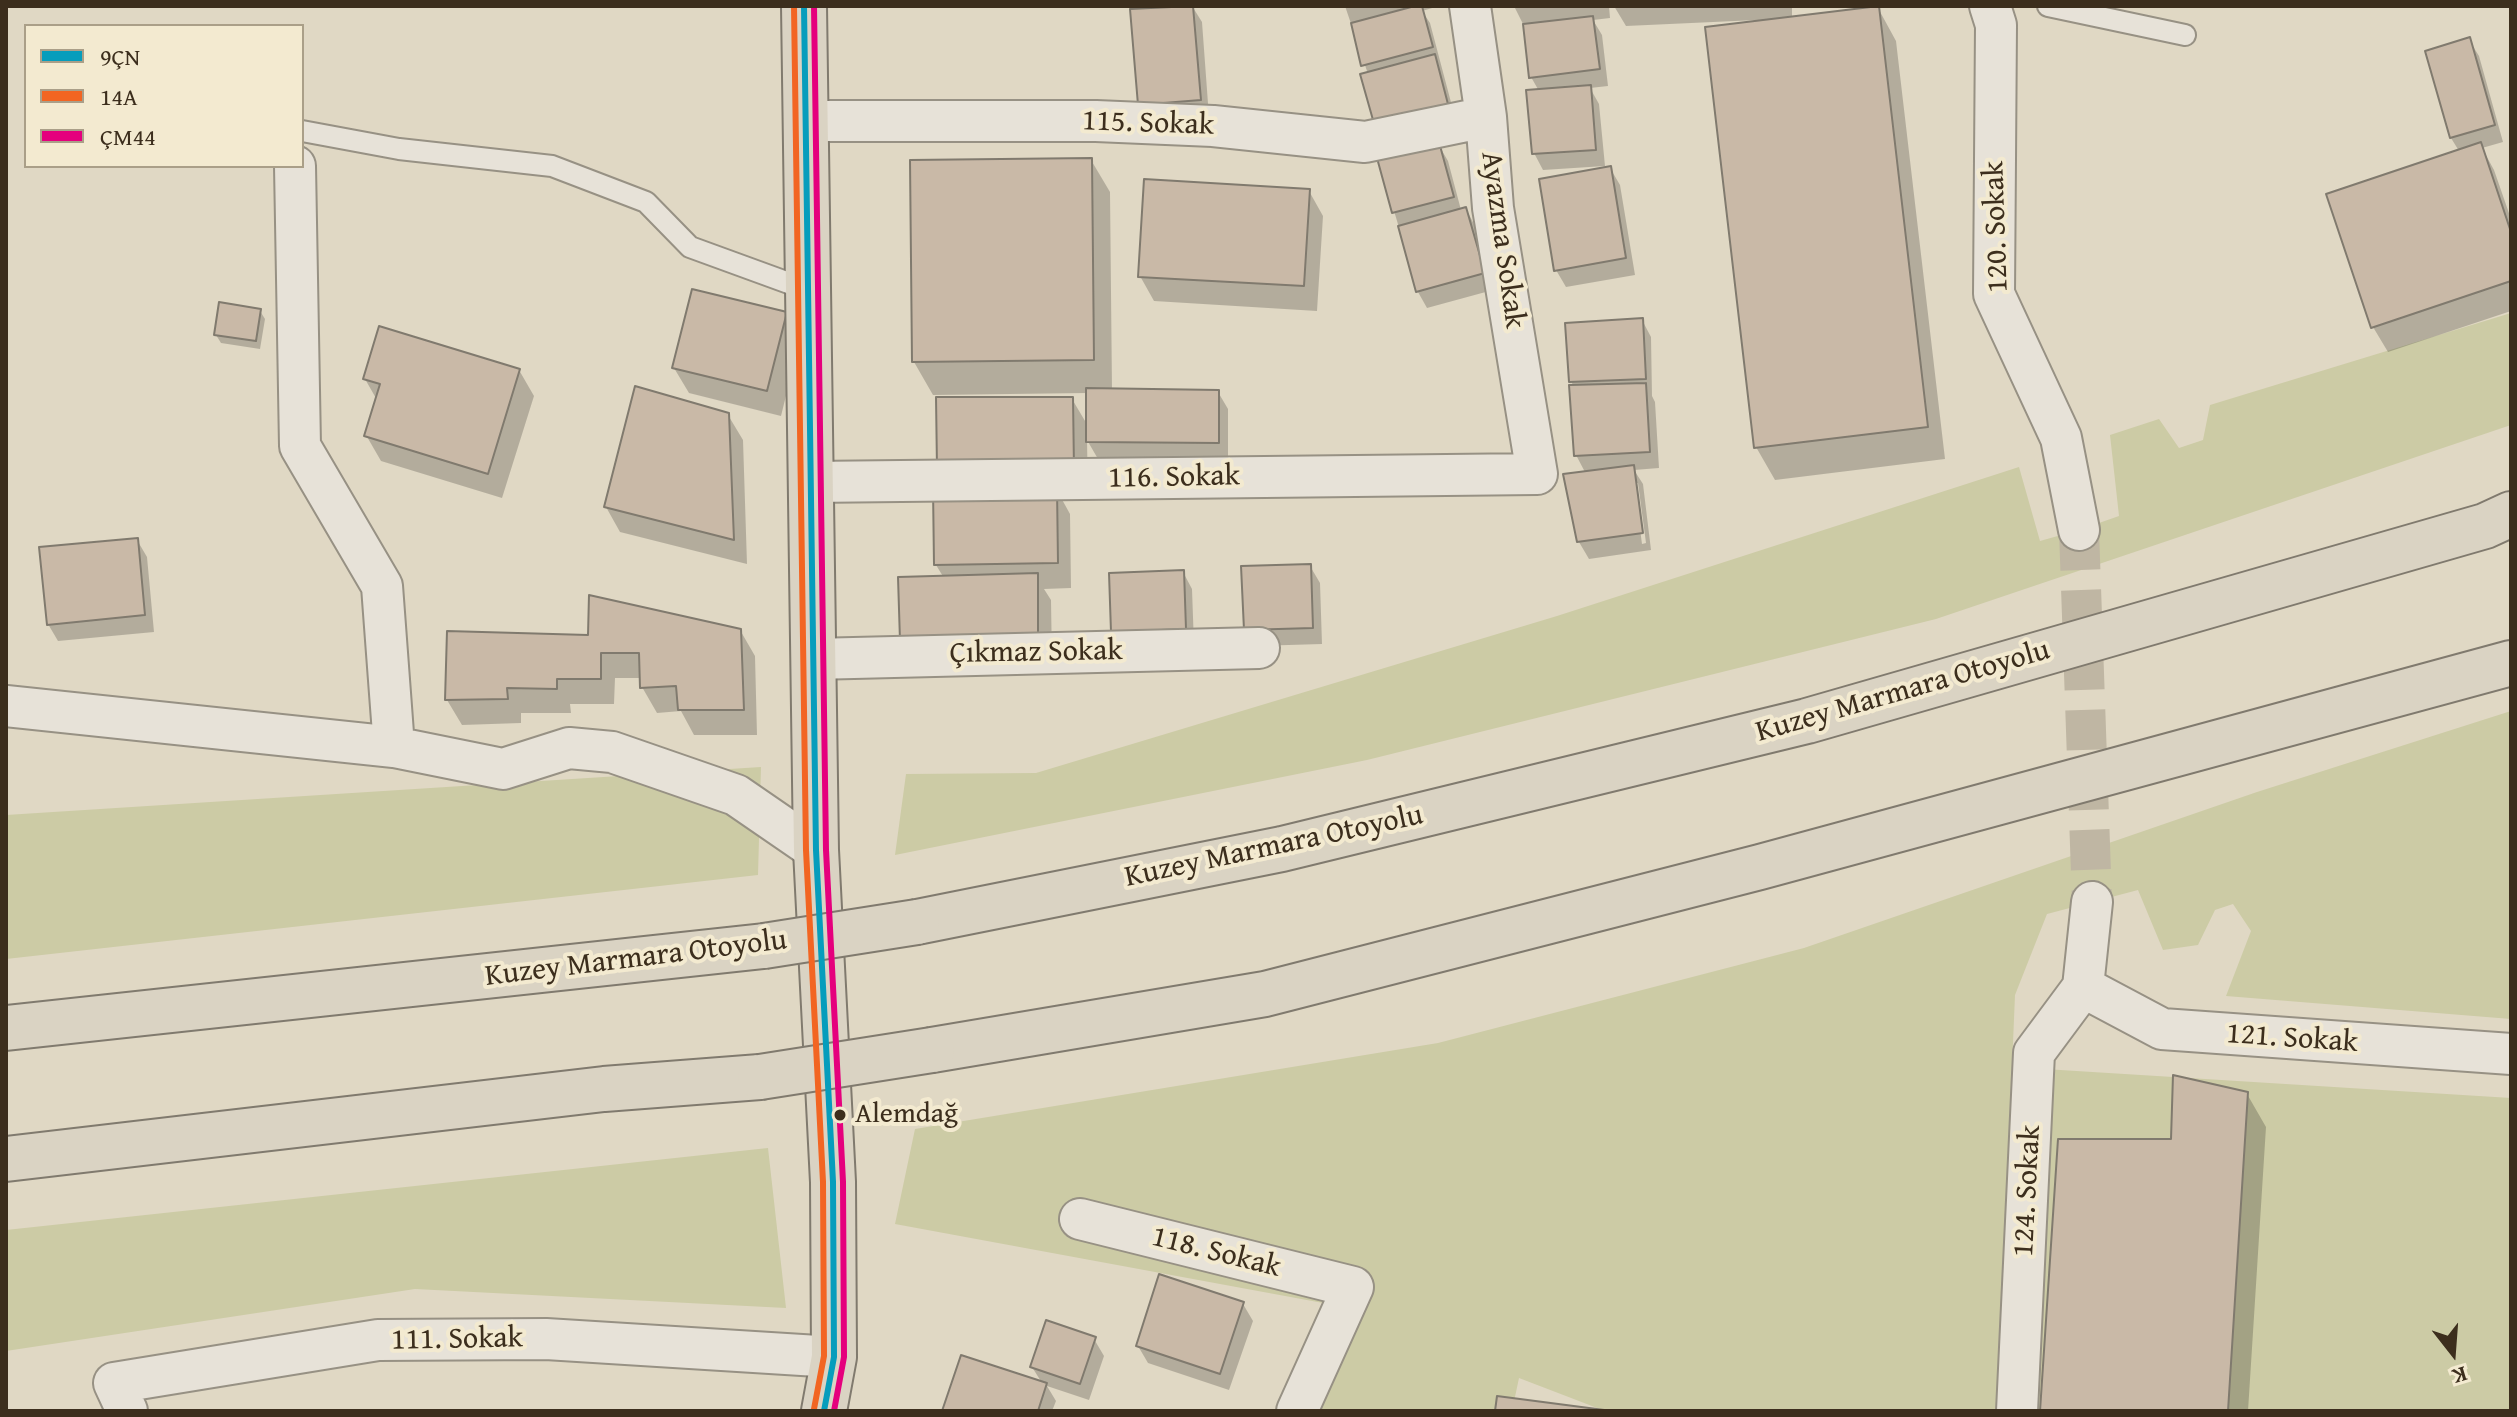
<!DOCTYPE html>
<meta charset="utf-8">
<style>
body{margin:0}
#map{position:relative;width:2517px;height:1417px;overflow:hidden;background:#e0d8c4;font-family:"Gentium Book Plus",serif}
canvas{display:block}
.frame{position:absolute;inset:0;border:8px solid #3c2e1d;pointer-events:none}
.legend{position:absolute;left:24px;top:24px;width:280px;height:144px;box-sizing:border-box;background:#f3ead0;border:2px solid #aa9f88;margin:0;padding:10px 14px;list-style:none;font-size:24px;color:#3c2e1d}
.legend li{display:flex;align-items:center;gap:16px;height:40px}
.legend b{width:40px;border:2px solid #aa9f88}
.north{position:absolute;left:2413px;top:1313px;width:80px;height:80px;-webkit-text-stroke:6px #f3ead0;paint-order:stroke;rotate:163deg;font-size:22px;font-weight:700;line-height:32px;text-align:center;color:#3c2e1d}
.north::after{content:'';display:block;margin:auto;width:28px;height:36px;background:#3c2e1d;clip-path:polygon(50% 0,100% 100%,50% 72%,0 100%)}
</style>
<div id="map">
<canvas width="2517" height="1417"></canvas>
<div class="frame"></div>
<ul class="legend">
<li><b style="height:10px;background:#069dbc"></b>9ÇN</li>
<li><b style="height:10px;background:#f26522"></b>14A</li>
<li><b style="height:10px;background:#e5007d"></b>ÇM44</li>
</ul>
<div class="north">K</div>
</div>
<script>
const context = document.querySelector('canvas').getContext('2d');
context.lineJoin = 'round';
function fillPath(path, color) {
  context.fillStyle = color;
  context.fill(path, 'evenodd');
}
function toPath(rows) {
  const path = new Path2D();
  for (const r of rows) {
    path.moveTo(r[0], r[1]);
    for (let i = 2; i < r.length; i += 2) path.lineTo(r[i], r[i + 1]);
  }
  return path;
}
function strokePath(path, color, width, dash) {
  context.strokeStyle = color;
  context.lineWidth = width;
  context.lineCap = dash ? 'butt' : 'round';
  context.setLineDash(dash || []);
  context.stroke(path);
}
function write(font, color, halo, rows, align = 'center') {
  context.font = font + ' "Gentium Book Plus",serif';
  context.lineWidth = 8;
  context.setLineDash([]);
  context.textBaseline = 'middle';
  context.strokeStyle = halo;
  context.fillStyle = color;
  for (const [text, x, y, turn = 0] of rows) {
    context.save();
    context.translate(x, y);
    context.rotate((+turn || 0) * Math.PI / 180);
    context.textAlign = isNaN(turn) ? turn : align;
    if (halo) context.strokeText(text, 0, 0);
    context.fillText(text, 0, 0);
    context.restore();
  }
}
fillPath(toPath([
 [2511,313,2511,425,1936,619,1367,760,895,855,906,774,1036,773,1557,616,2019,467,2040,541,2079,530,2119,516,2110,435,2159,419,2179,448,2203,440,2210,405],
 [2511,711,2511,1019,2226,996,2251,931,2233,904,2215,910,2198,945,2163,950,2138,890,2047,914,2015,995,2012,1067,2511,1098,2511,1411,1605,1411,1519,1378,1512,1411,1288,1411,1323,1303,895,1224,915,1129,1438,1043,1804,948,2257,792],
 [761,767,758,875,6,959,6,815],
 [768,1148,786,1308,415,1289,6,1351,6,1230]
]), '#cccba5');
fillPath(toPath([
 [1192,6,1202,22,1209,117,1150,122,1132,10],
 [1345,6,1439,6,1422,11,1430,23,1457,125,1368,74],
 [1514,6,1609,6,1610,18,1593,20,1602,35,1608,86,1590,88,1599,104,1605,166,1543,170,1534,153,1539,91,1531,77,1524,26],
 [1614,6,1792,6,1792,19,1878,8,1896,41,1945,459,1775,480,1756,447,1757,20,1626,26],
 [2469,40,2479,56,2503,142,2482,148,2494,170,2511,219,2511,311,2388,352,2373,327,2459,151,2451,138,2427,52],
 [1438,144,1448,161,1461,210,1466,209,1475,226,1493,290,1427,308,1418,292,1379,160],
 [1091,160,1110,192,1112,390,1218,392,1228,409,1228,460,1098,459,1087,440,1088,494,1059,494,1070,514,1071,588,1044,589,1051,600,1052,662,944,578,936,565,1072,399,1088,426,1088,393,933,395,914,362],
 [1610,168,1620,185,1635,275,1566,287,1556,270],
 [1309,191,1323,216,1317,311,1154,301,1140,276],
 [260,311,265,319,260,349,221,343,216,335],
 [785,313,800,339,781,416,689,393,674,368],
 [1642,320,1651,337,1652,396,1655,402,1659,468,1634,470,1643,484,1651,550,1589,559,1579,542,1566,476,1586,474,1576,455,1574,387,1571,381],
 [1634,483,1638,483,1646,543,1642,544],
 [519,370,534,396,502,498,381,461,366,435,377,400,365,379],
 [728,415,743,440,747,564,620,532,606,507],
 [137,540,147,557,154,632,58,641,48,624],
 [1310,566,1320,583,1322,644,1255,646,1246,629],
 [1183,572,1192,589,1194,645,1113,631],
 [740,630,755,656,757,735,694,735,681,711,657,713,642,687,642,678,615,678,614,704,570,704,571,713,521,713,521,723,462,725,447,700,590,637],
 [2247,1094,2266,1127,2248,1411,2042,1411,2173,1140],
 [1243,1304,1253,1321,1229,1390,1148,1363,1138,1346],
 [1094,1339,1104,1356,1089,1400,1047,1386,1056,1401,1052,1411,944,1411,1042,1383,1032,1367]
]), '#0003');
const building = toPath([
 [1193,6,1201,100,1138,105,1130,9,1193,6],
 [1415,6,1422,6,1433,47,1361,66,1351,23,1415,6],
 [1879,6,1928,427,1754,448,1705,27,1879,6],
 [1593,16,1600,69,1529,78,1523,24,1593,16],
 [2470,37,2495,125,2450,138,2425,51,2470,37],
 [1435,54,1449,108,1375,127,1360,74,1435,54],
 [1591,85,1596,150,1532,154,1526,90,1591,85],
 [1439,142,1454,197,1392,213,1377,158,1439,142],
 [2481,142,2511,232,2511,281,2371,328,2326,194,2481,142],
 [1092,158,1094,360,912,362,910,160,1092,158],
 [1611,166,1626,258,1554,271,1539,179,1611,166],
 [1144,179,1310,189,1304,286,1138,277,1144,179],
 [1466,207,1485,273,1416,292,1398,226,1466,207],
 [692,289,787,312,767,391,672,368,692,289],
 [219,302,261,309,256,341,214,335,219,302],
 [1643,318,1646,379,1569,382,1565,323,1643,318],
 [379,326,520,369,488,474,364,436,380,384,363,379,379,326],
 [1646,383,1650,452,1574,456,1569,385,1646,383],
 [635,386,729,413,734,540,604,507,635,386],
 [1086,388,1219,390,1219,443,1086,442,1086,388],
 [936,397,1073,397,1074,469,937,469,936,397],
 [1634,465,1643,533,1577,542,1563,474,1634,465],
 [1057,487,1058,563,934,565,933,488,1057,487],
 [138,538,145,615,47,625,39,547,138,538],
 [1311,564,1313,628,1244,630,1241,566,1311,564],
 [1184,570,1186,629,1111,632,1109,573,1184,570],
 [1038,573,1038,637,900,641,898,577,1038,573],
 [589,595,741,629,744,710,678,710,676,686,640,688,639,653,601,653,601,679,557,679,557,689,507,688,508,699,445,700,447,631,588,635,589,595],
 [2173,1075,2248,1092,2228,1411,2040,1411,2058,1139,2171,1139,2173,1075],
 [1159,1274,1244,1302,1220,1374,1136,1346,1159,1274],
 [1046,1320,1096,1337,1080,1384,1030,1367,1046,1320],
 [961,1355,1047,1383,1038,1411,942,1411,961,1355],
 [1497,1396,1612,1411,1495,1411,1497,1396]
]);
fillPath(building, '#c9b9a7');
strokePath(building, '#807a6e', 2);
strokePath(toPath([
 [2079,530,2092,902]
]), '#bfb6a3', 40, [40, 20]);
const lane = toPath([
 [2048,6,2185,35],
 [302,131,399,149,552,166,646,202,690,247,808,290]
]);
const street = toPath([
 [1990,6,1996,25,1994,294,2061,438,2079,530],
 [806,121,1096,121,1213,126,1365,142,1486,117],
 [295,166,300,446,382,586,394,747],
 [810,482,1537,474,1493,208,1486,117,1470,6],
 [813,659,1259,648],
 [6,706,394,747,503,769,569,748,612,752,736,795,816,850],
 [2083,987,2162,1029,2511,1054],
 [2083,987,2092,902],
 [1080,1219,1353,1287,1297,1411],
 [127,1411,114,1383,378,1340,546,1339,834,1357],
 [2017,1411,2034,1053,2083,987]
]);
const primary = toPath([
 [804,6,816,850,833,1182,834,1357,824,1411]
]);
const highway = toPath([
 [917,922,1282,849,1807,721,2485,526,2511,514],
 [6,1028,764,946],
 [932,1050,1265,994,1760,867,2511,663],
 [6,1159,604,1089,760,1077]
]);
strokePath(lane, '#979184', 24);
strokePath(street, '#979184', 44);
strokePath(primary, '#807a6e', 48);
strokePath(highway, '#807a6e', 48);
strokePath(lane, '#e7e2d8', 20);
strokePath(street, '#e7e2d8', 40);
strokePath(primary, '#dad3c3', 44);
strokePath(highway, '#dad3c3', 44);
const highwayBridge = toPath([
 [764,946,917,922],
 [760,1077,932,1050]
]);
strokePath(highwayBridge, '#807a6e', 48, []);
strokePath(highwayBridge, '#dad3c3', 44);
strokePath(toPath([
 [804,6,816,850,833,1182,834,1357,824,1411]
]), '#069dbc', 6);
strokePath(toPath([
 [794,6,806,850,823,1182,824,1356,814,1409]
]), '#f26522', 6);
strokePath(toPath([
 [814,6,826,850,843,1182,844,1357,834,1411]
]), '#e5007d', 6);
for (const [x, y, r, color] of [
 [840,1115,7,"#3c2e1d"]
]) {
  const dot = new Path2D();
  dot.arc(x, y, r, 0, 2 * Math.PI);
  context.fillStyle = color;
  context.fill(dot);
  strokePath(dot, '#f3ead0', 3);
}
write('28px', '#3c2e1d', '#f3ead0', [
 ["Alemdağ",855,1115]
], 'left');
write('30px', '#3c2e1d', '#f3ead0', [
 ["115. Sokak",1148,124,2],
 ["120. Sokak",1997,227,-92],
 ["Ayazma Sokak",1502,240,82],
 ["116. Sokak",1174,478,-1],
 ["Çıkmaz Sokak",1036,653,-1],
 ["Kuzey Marmara Otoyolu",1903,692,-16],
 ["Kuzey Marmara Otoyolu",1274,847,-12],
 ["Kuzey Marmara Otoyolu",636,959,-7],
 ["121. Sokak",2292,1039,4],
 ["124. Sokak",2028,1191,-87],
 ["118. Sokak",1216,1253,14],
 ["111. Sokak",457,1340,-1]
]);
</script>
